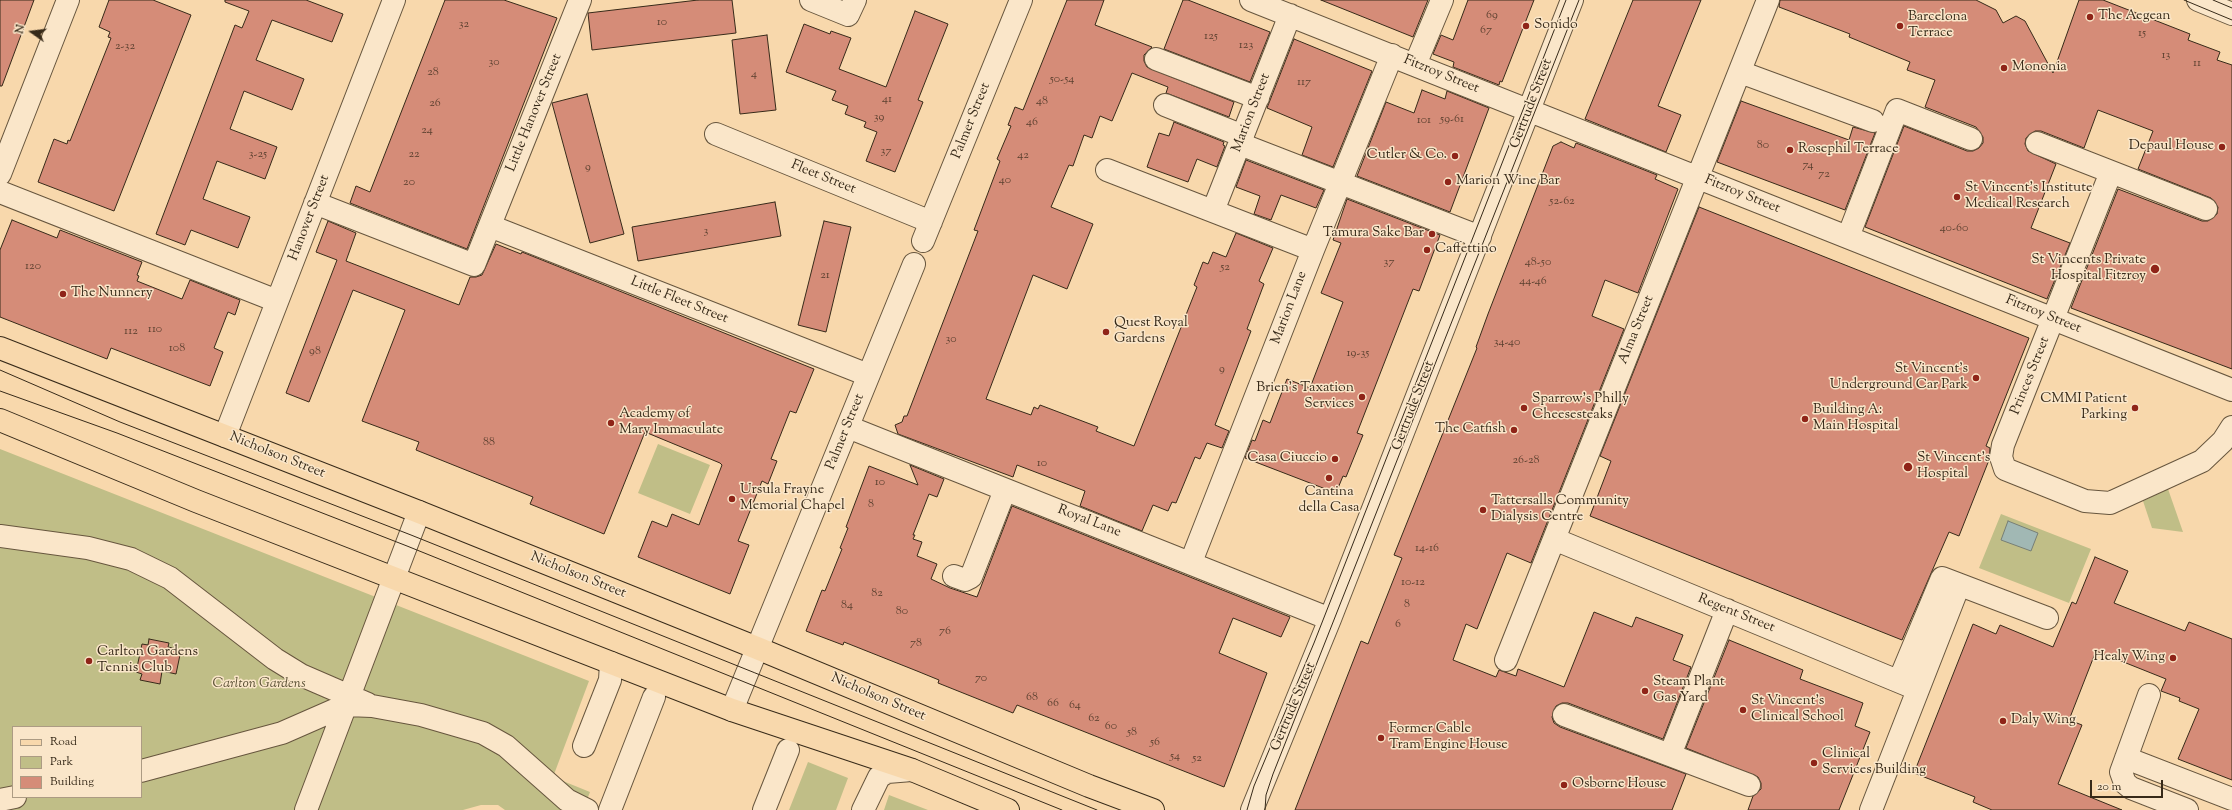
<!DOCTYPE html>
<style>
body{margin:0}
#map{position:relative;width:2232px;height:810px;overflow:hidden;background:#f8d8ac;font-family:"Sorts Mill Goudy",serif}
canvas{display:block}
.legend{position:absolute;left:12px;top:726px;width:130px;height:72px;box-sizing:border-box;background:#fae6c9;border:1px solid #ac9b83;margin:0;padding:5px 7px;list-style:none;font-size:12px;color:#372a19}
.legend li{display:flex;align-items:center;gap:8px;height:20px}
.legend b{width:20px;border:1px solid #ac9b83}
.north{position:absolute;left:12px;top:12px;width:40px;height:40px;-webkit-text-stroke:3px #fae6c9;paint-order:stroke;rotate:284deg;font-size:11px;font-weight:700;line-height:16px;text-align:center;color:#372a19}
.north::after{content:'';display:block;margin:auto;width:14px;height:18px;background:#372a19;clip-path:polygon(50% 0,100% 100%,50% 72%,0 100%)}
.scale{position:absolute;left:2090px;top:780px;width:73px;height:18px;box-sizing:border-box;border:2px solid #372a19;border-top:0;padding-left:5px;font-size:12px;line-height:14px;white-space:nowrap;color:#372a19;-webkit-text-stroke:3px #fae6c9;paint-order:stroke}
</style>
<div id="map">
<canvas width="2232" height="810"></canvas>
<ul class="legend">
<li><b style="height:5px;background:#f8d8ac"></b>Road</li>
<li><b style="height:11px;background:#c0be87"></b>Park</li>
<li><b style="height:11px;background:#d58c78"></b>Building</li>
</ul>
<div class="north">N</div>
<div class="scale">20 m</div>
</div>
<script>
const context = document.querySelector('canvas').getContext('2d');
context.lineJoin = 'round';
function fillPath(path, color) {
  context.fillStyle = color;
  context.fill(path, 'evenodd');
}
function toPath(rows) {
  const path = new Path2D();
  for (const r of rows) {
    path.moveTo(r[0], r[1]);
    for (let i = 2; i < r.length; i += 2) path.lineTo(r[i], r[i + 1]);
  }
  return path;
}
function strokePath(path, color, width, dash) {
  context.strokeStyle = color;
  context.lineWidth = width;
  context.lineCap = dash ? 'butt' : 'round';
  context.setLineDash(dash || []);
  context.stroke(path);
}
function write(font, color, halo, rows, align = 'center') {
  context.font = font + ' "Sorts Mill Goudy",serif';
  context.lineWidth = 3;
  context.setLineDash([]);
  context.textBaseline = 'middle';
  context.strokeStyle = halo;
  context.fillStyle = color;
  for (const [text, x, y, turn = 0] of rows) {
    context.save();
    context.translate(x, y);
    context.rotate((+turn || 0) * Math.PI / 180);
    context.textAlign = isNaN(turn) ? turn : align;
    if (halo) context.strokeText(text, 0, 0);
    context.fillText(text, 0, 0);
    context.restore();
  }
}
fillPath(toPath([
 [658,444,710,465,690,514,638,493],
 [0,449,589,681,553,777,590,792,583,810,505,810,498,805,481,805,463,810,0,810],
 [13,727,141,727,141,797,13,797],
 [2168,489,2183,532,2152,528,2143,501],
 [2001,514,2091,549,2069,603,1979,568],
 [808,762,848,778,836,810,789,810],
 [889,795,928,810,884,810]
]), '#c0be87');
const water = toPath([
 [2008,521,2038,533,2031,551,2001,540,2008,521]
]);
fillPath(water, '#a1b8b4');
strokePath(water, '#777f76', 1);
const building = toPath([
 [0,0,34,0,2,86,0,86,0,0],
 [109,0,153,0,191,15,114,211,38,182,54,139,67,144,68,140,70,141,111,38,108,37,110,32,99,27,109,0],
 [225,0,306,0,343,14,332,42,272,20,256,60,304,79,292,110,244,91,230,129,277,147,265,179,217,161,203,199,250,217,238,248,191,230,185,245,156,234,235,25,242,28,249,11,225,2,225,0],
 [445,0,504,0,557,18,467,249,350,203,356,186,370,192,445,0],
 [698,0,732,0,736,33,592,50,588,13,698,0],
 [1067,0,1104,0,1095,25,1152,47,1144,55,1144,61,1147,67,1234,102,1229,117,1166,93,1168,87,1132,73,1112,121,1100,116,1092,138,1084,135,1073,166,1069,165,1051,207,1093,224,1067,289,1033,275,986,399,1031,415,1034,407,1038,409,1040,405,1098,427,1096,431,1134,446,1197,287,1194,285,1203,262,1208,264,1213,252,1226,257,1236,233,1273,248,1259,281,1264,284,1247,329,1251,331,1215,425,1229,431,1222,448,1207,443,1200,459,1195,457,1176,503,1172,502,1168,511,1153,505,1142,531,1080,506,1085,491,1017,465,1013,477,898,434,895,425,902,422,904,416,907,416,978,231,974,230,1000,161,997,159,1011,126,1008,125,1015,107,1023,110,1067,0],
 [1183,0,1188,0,1270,32,1250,82,1164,49,1183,0],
 [1321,0,1428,0,1413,37,1321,0],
 [1468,0,1534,0,1502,82,1500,81,1499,85,1453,67,1454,62,1433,54,1441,35,1453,40,1468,0],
 [1633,0,1701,0,1658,106,1681,115,1666,152,1585,119,1633,0],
 [1780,0,1976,0,1996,10,2003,23,2016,16,2025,21,2053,73,2079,0,2103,0,2190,34,2188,40,2220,52,2217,60,2232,65,2232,369,2071,308,2118,189,2202,221,2208,221,2217,214,2218,207,2211,198,2138,169,2153,131,2098,110,2084,148,2041,131,2035,131,2026,138,2025,144,2028,151,2056,164,2031,228,2070,243,2047,299,1865,227,1904,126,1967,151,1973,151,1979,148,1983,143,1983,137,1976,127,1925,107,1935,80,1907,70,1910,62,1849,37,1850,34,1779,7,1780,0],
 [915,11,948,24,918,100,923,102,895,172,866,161,877,132,864,127,866,122,845,114,848,106,832,100,836,91,786,72,804,24,830,34,831,31,851,38,839,69,886,87,915,11],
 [767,35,776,110,740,114,732,40,767,35],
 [1294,39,1372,71,1333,167,1302,155,1312,127,1267,108,1294,39],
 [1422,90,1445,99,1447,91,1489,108,1450,212,1357,176,1386,102,1414,113,1422,90],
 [587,94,624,234,590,243,552,103,587,94],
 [1741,101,1849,140,1853,127,1875,133,1845,210,1717,162,1741,101],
 [1174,122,1224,142,1223,145,1225,146,1217,167,1197,159,1188,182,1147,167,1159,133,1169,136,1174,122],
 [1561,142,1574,148,1576,143,1657,175,1655,179,1678,189,1638,293,1605,280,1592,316,1624,329,1531,563,1507,553,1477,629,1466,624,1453,660,1496,677,1499,670,1516,676,1518,669,1564,687,1594,612,1632,627,1636,617,1683,635,1673,660,1691,667,1663,739,1568,703,1562,703,1556,706,1552,717,1554,723,1560,727,1686,774,1672,810,1295,810,1361,641,1368,644,1402,558,1394,555,1477,348,1476,347,1488,314,1553,146,1561,142],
 [1246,160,1324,190,1316,208,1281,195,1271,220,1254,214,1260,196,1236,187,1246,160],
 [1347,199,1440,235,1419,291,1413,289,1357,433,1363,435,1346,477,1343,476,1336,493,1245,458,1252,440,1255,441,1263,420,1270,423,1287,379,1310,388,1343,302,1321,293,1341,243,1333,240,1347,199],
 [775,202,781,236,638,261,632,227,775,202],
 [1699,207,2029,338,1986,446,1990,448,1989,460,1959,536,1949,532,1902,640,1590,516,1611,461,1600,456,1699,207],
 [12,220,57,238,60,230,142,262,137,275,139,276,137,281,182,299,190,280,240,300,235,315,228,312,214,348,223,352,210,386,111,348,107,359,0,317,0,250,12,220],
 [328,221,356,233,346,261,459,305,470,277,476,277,482,275,496,244,521,254,522,252,814,369,796,413,790,411,771,459,777,461,768,484,762,481,738,541,749,545,730,594,638,557,652,521,667,527,672,514,699,525,722,465,720,463,645,432,604,534,530,504,533,497,416,450,419,442,362,421,405,310,353,290,309,402,286,393,337,260,316,252,328,221],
 [824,221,851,227,826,332,798,325,824,221],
 [910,465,944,479,937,497,929,494,913,535,915,535,913,539,922,542,917,556,937,564,931,579,950,588,977,597,1012,506,1290,617,1281,637,1233,618,1219,653,1267,673,1224,787,1017,705,1013,713,938,683,939,680,917,671,844,642,843,645,806,631,822,590,825,591,842,549,840,548,848,528,846,527,869,466,918,485,910,465],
 [2095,557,2128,571,2114,603,2185,631,2189,622,2232,639,2232,780,2178,759,2199,709,2179,701,2180,698,2161,691,2166,679,2096,651,2069,720,2082,725,2058,784,2122,810,1992,810,1973,802,1975,797,1914,773,1973,624,1996,634,2000,625,2053,647,2072,602,2076,604,2095,557],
 [149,639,169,643,168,647,181,650,176,674,162,671,160,684,140,680,142,674,136,672,142,644,148,645,149,639],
 [1729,640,1803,670,1800,679,1863,703,1855,726,1870,732,1839,810,1748,810,1753,796,1761,789,1761,783,1758,777,1686,748,1729,640]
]);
fillPath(building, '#d58c78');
strokePath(building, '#372a19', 1);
const minor = toPath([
 [811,0,848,15,855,0],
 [1251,0,2232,390],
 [2198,0,2232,14],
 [1156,59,1258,98],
 [1415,65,1442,0],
 [1740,72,1873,121],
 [1165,105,1243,136],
 [716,134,931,222],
 [2037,143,2206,209],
 [1240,144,1480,237],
 [1107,170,1313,250],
 [2111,172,2003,445,2001,457,2005,469,2085,501,2110,503,2202,461,2223,441,2232,427],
 [0,174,68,0],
 [0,192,277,301],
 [315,203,474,265,580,0],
 [1213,211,1290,15],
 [490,226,868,375],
 [1848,237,1897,110,1971,139],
 [923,241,1021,0],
 [848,427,1330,619],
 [225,436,394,0],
 [0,536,88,548,131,559,170,578,275,659,301,675,368,704],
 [1554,539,1917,689],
 [1191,562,1313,250,1392,55],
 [954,576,965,580,971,577,1005,490],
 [1506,660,1768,0],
 [1899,681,1942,578,2047,618],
 [2149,695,2121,772,2125,783,2131,788,2187,810],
 [732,710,914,264],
 [1564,715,1749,785],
 [584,746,610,680,611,663],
 [1670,755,1727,610],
 [2126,758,2232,799],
 [141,771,282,733,346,705,372,706,421,715,483,733,506,746,567,800,587,810],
 [0,800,15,797],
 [306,810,419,512],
 [610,810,654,697],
 [764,810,788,750],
 [863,810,879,777,887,772,912,770],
 [1252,810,1330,619,1572,0],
 [1871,810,1959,585]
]);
const major = toPath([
 [0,348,419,512,757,648,1089,786,1153,810],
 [0,420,196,501,732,710,912,770,1008,810]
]);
strokePath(minor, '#67563e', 24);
strokePath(major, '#372a19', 24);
strokePath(minor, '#fae6c9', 22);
strokePath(major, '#f8d8ac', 22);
strokePath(toPath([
 [2184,0,2232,20],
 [2213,0,2232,8],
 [0,370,120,422,411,535,1097,810],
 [0,391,117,433,407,546,1062,810],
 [1247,810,1254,786,1314,643,1566,0],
 [1265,810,1266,795,1273,774,1579,0]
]), '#372a19', 1);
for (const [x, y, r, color] of [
 [2090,17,4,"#8f2418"],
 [1526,26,4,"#8f2418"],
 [1900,26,4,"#8f2418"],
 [2004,68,4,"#8f2418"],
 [2222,147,4,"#8f2418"],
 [1790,150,4,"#8f2418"],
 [1455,156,4,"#8f2418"],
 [1448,182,4,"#8f2418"],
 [1957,197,4,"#8f2418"],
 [1432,234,4,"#8f2418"],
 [1427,250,4,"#8f2418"],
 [2155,269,5,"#8f2418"],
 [63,294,4,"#8f2418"],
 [1106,332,4,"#8f2418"],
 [1976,378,4,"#8f2418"],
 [1362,397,4,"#8f2418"],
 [1524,408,4,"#8f2418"],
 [2135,408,4,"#8f2418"],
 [1805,419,4,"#8f2418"],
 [611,423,4,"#8f2418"],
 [1514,430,4,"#8f2418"],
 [1335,459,4,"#8f2418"],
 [1908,467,5,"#8f2418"],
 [1329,478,4,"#8f2418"],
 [732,499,4,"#8f2418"],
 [1483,510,4,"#8f2418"],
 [2173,658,4,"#8f2418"],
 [89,661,4,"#8f2418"],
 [1645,691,4,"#8f2418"],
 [1743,710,4,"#8f2418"],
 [2003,721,4,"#8f2418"],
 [1381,738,4,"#8f2418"],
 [1814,763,4,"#8f2418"],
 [1564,785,4,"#8f2418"]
]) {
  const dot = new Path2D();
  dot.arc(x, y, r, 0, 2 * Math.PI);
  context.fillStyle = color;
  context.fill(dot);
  strokePath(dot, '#fae6c9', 1.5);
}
write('12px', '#5e4231', null, [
 ["69",1492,16],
 ["10",662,23],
 ["32",464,25],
 ["67",1486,31],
 ["15",2142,34],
 ["125",1211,37],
 ["123",1246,46],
 ["2-32",125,47],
 ["13",2166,56],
 ["30",494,63],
 ["11",2197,64],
 ["28",433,73],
 ["4",754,75],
 ["50-54",1062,80],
 ["117",1304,83],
 ["41",887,100],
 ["48",1042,102],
 ["26",435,104],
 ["39",879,118],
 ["59-61",1452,120],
 ["101",1424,121],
 ["46",1032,123],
 ["24",427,131],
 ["80",1763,146],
 ["37",886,152],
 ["3-25",258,155],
 ["22",414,155],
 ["42",1023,156],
 ["74",1808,166],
 ["9",588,168],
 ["72",1824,175],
 ["40",1005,181],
 ["20",409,183],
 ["52-62",1562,202],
 ["40-60",1954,229],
 ["3",706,232],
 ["37",1389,263],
 ["48-50",1538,263],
 ["120",33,267],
 ["52",1225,268],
 ["21",825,276],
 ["44-46",1533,282],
 ["110",155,330],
 ["112",131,332],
 ["30",951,340],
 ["34-40",1507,343],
 ["108",177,349],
 ["98",315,352],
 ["19-35",1358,354],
 ["9",1222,370],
 ["88",489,443],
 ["26-28",1526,461],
 ["10",1042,464],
 ["10",880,483],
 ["8",871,505],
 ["14-16",1427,549],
 ["10-12",1413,583],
 ["82",877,594],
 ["8",1407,605],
 ["84",847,606],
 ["80",902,612],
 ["6",1398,625],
 ["76",945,632],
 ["78",916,644],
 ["70",981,679],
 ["68",1032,698],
 ["66",1053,704],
 ["64",1075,706],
 ["62",1094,719],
 ["60",1111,727],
 ["58",1132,733],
 ["56",1155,743],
 ["54",1175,757],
 ["52",1197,759]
]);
write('14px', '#372a19', '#fae6c9', [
 ["The Aegean",2098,17],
 ["Barcelona",1908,18],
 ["Terrace",1908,34],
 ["Sonido",1534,26],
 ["Mononia",2012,68],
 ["Depaul House",2214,147,"right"],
 ["Rosephil Terrace",1798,150],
 ["Cutler & Co.",1447,156,"right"],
 ["Marion Wine Bar",1456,182],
 ["St Vincent's Institute",1965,189],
 ["Medical Research",1965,205],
 ["Tamura Sake Bar",1424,234,"right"],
 ["Caffettino",1435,250],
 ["St Vincents Private",2146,261,"right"],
 ["Hospital Fitzroy",2146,277,"right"],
 ["The Nunnery",71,294],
 ["Quest Royal",1114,324],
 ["Gardens",1114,340],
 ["St Vincent's",1968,370,"right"],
 ["Underground Car Park",1968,386,"right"],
 ["Brien's Taxation",1354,389,"right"],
 ["Services",1354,405,"right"],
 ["Sparrow's Philly",1532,400],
 ["Cheesesteaks",1532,416],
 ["CMMI Patient",2127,400,"right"],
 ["Parking",2127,416,"right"],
 ["Building A:",1813,411],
 ["Main Hospital",1813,427],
 ["Academy of",619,415],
 ["Mary Immaculate",619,431],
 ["The Catfish",1506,430,"right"],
 ["Casa Ciuccio",1327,459,"right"],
 ["St Vincent's",1917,459],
 ["Hospital",1917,475],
 ["Ursula Frayne",740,491],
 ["Memorial Chapel",740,507],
 ["Cantina",1329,493,"center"],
 ["della Casa",1329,509,"center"],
 ["Tattersalls Community",1491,502],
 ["Dialysis Centre",1491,518],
 ["Carlton Gardens",97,653],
 ["Tennis Club",97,669],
 ["Healy Wing",2165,658,"right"],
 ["Steam Plant",1653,683],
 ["Gas Yard",1653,699],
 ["St Vincent's",1751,702],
 ["Clinical School",1751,718],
 ["Daly Wing",2011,721],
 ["Former Cable",1389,730],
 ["Tram Engine House",1389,746],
 ["Clinical",1822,755],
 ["Services Building",1822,771],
 ["Osborne House",1572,785]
], 'left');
write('14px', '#372a19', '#fae6c9', [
 ["Fitzroy Street",1441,75,22],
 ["Gertrude Street",1532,104,-69],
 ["Little Hanover Street",535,113,-68],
 ["Marion Street",1252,113,-69],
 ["Palmer Street",972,121,-68],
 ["Fleet Street",823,178,22],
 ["Fitzroy Street",1742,195,22],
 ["Hanover Street",310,218,-69],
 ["Little Fleet Street",679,301,22],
 ["Marion Lane",1290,308,-69],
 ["Fitzroy Street",2043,315,22],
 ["Alma Street",1637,330,-68],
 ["Princes Street",2031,376,-68],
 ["Gertrude Street",1414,406,-69],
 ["Palmer Street",846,432,-68],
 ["Nicholson Street",277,456,22],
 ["Royal Lane",1089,522,21],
 ["Nicholson Street",578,576,22],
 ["Regent Street",1736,614,22],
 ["Nicholson Street",878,698,23],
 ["Gertrude Street",1294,707,-67]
]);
write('italic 14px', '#594f34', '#fae6c9', [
 ["Carlton Gardens",259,685]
]);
</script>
